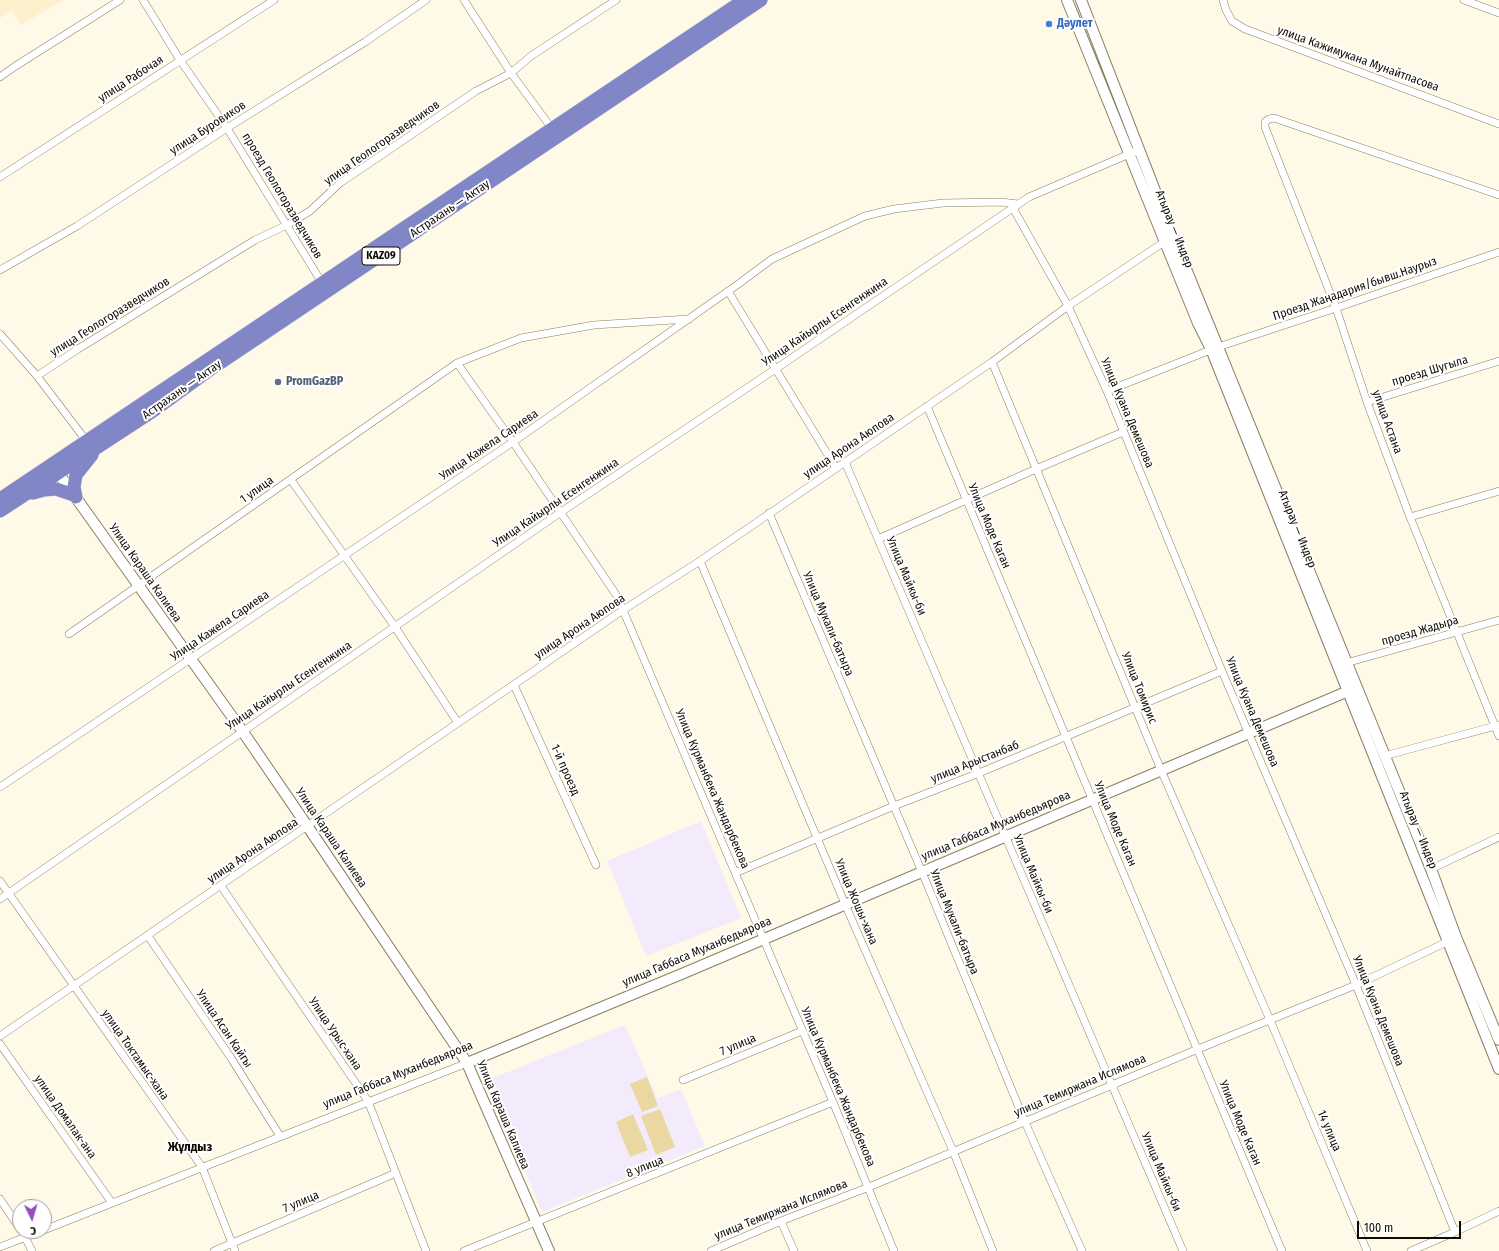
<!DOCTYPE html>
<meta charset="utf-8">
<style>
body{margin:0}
#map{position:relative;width:1499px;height:1251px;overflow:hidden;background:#fff9e8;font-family:"Fira Sans Condensed",sans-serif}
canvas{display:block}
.north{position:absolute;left:12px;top:1199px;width:40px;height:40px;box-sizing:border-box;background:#fff;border:1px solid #9f9e9b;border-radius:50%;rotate:175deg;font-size:11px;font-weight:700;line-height:16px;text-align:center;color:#100c04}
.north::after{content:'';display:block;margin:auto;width:14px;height:18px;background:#944cbf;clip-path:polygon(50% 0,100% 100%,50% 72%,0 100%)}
.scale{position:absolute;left:1357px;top:1221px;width:104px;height:18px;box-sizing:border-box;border:2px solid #100c04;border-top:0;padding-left:5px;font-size:12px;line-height:14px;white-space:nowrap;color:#100c04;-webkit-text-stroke:3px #fff;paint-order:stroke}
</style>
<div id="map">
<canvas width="1499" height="1251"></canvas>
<div class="north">С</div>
<div class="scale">100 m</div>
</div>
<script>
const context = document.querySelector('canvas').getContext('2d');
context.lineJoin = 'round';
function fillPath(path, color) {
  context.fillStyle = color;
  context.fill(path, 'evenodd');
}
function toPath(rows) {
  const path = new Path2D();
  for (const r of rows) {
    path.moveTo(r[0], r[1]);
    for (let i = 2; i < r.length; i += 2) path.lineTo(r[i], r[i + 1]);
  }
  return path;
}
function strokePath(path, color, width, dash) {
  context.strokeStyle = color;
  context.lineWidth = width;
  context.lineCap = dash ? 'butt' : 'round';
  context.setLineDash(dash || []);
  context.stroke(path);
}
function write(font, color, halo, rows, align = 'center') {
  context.font = font + ' "Fira Sans Condensed",sans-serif';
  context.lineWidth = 4;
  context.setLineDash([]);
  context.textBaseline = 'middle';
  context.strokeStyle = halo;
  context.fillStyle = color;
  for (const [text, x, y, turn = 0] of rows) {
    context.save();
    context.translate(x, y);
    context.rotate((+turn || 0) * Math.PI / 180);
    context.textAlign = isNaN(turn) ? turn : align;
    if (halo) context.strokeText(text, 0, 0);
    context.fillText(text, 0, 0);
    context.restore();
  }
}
fillPath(toPath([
 [0,0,63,0,21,25,12,11,0,18]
]), '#fdf0cd');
fillPath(toPath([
 [701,821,741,918,646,956,607,861],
 [625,1025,657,1098,681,1089,705,1146,542,1212,488,1080]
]), '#f3ebfc');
fillPath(toPath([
 [647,1077,658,1106,642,1112,630,1084],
 [660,1109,675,1147,656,1155,641,1116],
 [633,1114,648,1150,630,1157,616,1122]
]), '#ebd7a1');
const street = toPath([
 [143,0,180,60,227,128,322,283],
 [464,0,511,73,553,130],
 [1223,0,1226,10,1232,21,1245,29,1499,124],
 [1464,0,1499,13],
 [0,77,14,67,120,0],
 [0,177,274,0],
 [1499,195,1274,118,1269,119,1265,122,1265,127,1336,308,1367,402,1410,517,1499,736],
 [1013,208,1068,306,1107,391,1222,671,1356,985,1455,1232],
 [0,270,77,226,227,128,365,42,426,0],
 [728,291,836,468],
 [0,334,37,376,88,443],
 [992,362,1161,770,1270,1020,1367,1251],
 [457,363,513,442,617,596,833,1102,894,1251],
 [37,376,78,349,255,240,287,225,310,211,340,183,476,91,511,73,531,56,616,0],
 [1107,391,1218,347,1336,308,1499,252],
 [1367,402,1499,361],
 [927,406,1282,1251],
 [845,462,1183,1251],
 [291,480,395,627,458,723],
 [769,513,922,872,1025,1122,1082,1251],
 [1410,517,1499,491],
 [878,539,1036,469,1123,432],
 [700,561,845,904,953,1151,993,1251],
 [69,634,457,363,521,338,594,325,689,319],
 [1346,663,1499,620],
 [514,685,596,865],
 [1384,756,1499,725],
 [0,787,513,442,737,285,772,259,865,216,894,209,943,203,1001,202,1018,204],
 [1431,869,1499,837],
 [735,873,894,806,979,773,1222,671],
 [0,881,202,1167,235,1251],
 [221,886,368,1101,426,1251],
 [0,899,561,512,777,368,1029,197,1134,152],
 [148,936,231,1058,280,1136],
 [0,1036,623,610,700,561,992,362,1068,306,1167,240],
 [0,1044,112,1203],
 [683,1080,802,1031],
 [0,1199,20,1229],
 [781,1221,794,1251],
 [44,1230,467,1063],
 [22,1231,32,1251],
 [0,1247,41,1231],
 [214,1251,396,1173],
 [464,1251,833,1102],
 [711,1251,781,1221,869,1187,1198,1049,1356,985,1451,940],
 [1411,1251,1455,1232,1499,1211]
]);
const secondary = toPath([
 [1067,0,1165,242,1198,323,1211,349,1499,1069],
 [1081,0,1173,237,1431,869,1456,937,1499,1040],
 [54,467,243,732,308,827,467,1063,549,1251],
 [467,1063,684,973,1353,689]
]);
const highway = toPath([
 [33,493,44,490,56,489,74,495],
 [76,497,74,487,76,475,92,455],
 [0,499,744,0],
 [0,511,153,411,211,369,761,0]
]);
strokePath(street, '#897f66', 8);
strokePath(secondary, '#897f66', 12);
strokePath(highway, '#dedddc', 14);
strokePath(street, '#fff', 7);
strokePath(secondary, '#fff', 10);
strokePath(highway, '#8186c6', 13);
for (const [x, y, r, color] of [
 [1049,24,4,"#3f7fe0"],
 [278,382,4,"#5c6f8a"]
]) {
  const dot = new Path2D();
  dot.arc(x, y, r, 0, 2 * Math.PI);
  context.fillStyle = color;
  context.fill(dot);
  strokePath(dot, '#fff', 1.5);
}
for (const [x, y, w] of [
 [381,256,38]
]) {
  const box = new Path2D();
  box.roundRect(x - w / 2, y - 9, w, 18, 3);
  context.fillStyle = '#fff';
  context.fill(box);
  strokePath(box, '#100c04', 1);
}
write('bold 11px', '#100c04', null, [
 ["KAZ09",381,256]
]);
write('bold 12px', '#366cbe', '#fff', [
 ["Дәулет",1057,24]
], 'left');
write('12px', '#100c04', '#fff', [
 ["улица Кажимукана Мунайтпасова",1358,59,20],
 ["улица Рабочая",131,79,-33],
 ["улица Буровиков",208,128,-33],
 ["улица Геологоразведчиков",382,143,-35],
 ["проезд Геологоразведчиков",282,196,59],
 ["Астрахань — Актау",450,209,-34],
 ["Атырау — Индер",1174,229,68],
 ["Проезд Жаңадария/бывш.Наурыз",1355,289,-19],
 ["улица Геологоразведчиков",110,317,-32],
 ["Улица Кайырлы Есенгенжина",825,322,-34],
 ["проезд Шугыла",1430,371,-17],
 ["Астрахань — Актау",182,390,-35],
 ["Улица Куана Демешова",1127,413,67],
 ["улица Астана",1387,422,70],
 ["Улица Кажела Сариева",489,445,-34],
 ["улица Арона Аюпова",849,446,-34],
 ["1 улица",257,490,-35],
 ["Улица Кайырлы Есенгенжина",556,503,-34],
 ["Улица Моде Каган",989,526,67],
 ["Атырау — Индер",1297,529,68],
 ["Улица Караша Калиева",145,573,55],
 ["Улица Майкы-би",906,576,67],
 ["Улица Мукали-батыра",828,624,67],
 ["Улица Кажела Сариева",220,626,-34],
 ["улица Арона Аюпова",580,627,-34],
 ["проезд Жадыра",1420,631,-16],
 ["Улица Кайырлы Есенгенжина",289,686,-34],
 ["Улица Томирис",1139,688,68],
 ["Улица Куана Демешова",1252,712,67],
 ["улица Арыстанбаб",975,762,-22],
 ["1-й проезд",565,770,66],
 ["Улица Курманбека Жандарбекова",712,789,67],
 ["Улица Моде Каган",1115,824,67],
 ["улица Габбаса Муханбедьярова",996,826,-23],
 ["Атырау — Индер",1418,830,68],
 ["Улица Караша Калиева",331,838,56],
 ["улица Арона Аюпова",253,851,-34],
 ["Улица Майкы-би",1033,874,67],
 ["Улица Жошы-хана",856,902,67],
 ["Улица Мукали-батыра",954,922,68],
 ["улица Габбаса Муханбедьярова",697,952,-23],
 ["Улица Куана Демешова",1378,1011,68],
 ["Улица Асан Кайгы",224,1029,56],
 ["Улица Урыс-хана",335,1034,56],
 ["7 улица",738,1045,-23],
 ["улица Токтамыс-хана",135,1055,55],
 ["улица Габбаса Муханбедьярова",398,1075,-22],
 ["улица Темиржана Ислямова",1080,1086,-23],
 ["Улица Курманбека Жандарбекова",838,1087,67],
 ["Улица Караша Калиева",503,1115,67],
 ["улица Домалак-ана",65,1117,55],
 ["Улица Моде Каган",1240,1123,67],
 ["14 улица",1329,1131,67],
 ["8 улица",645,1167,-22],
 ["Улица Майкы-би",1161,1172,67],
 ["7 улица",301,1202,-23],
 ["улица Темиржана Ислямова",781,1210,-22]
]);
write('bold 12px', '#4e5e75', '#fff', [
 ["PromGazBP",286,382]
], 'left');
write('bold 13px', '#100c04', '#fff', [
 ["Жұлдыз",190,1147]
]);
</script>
